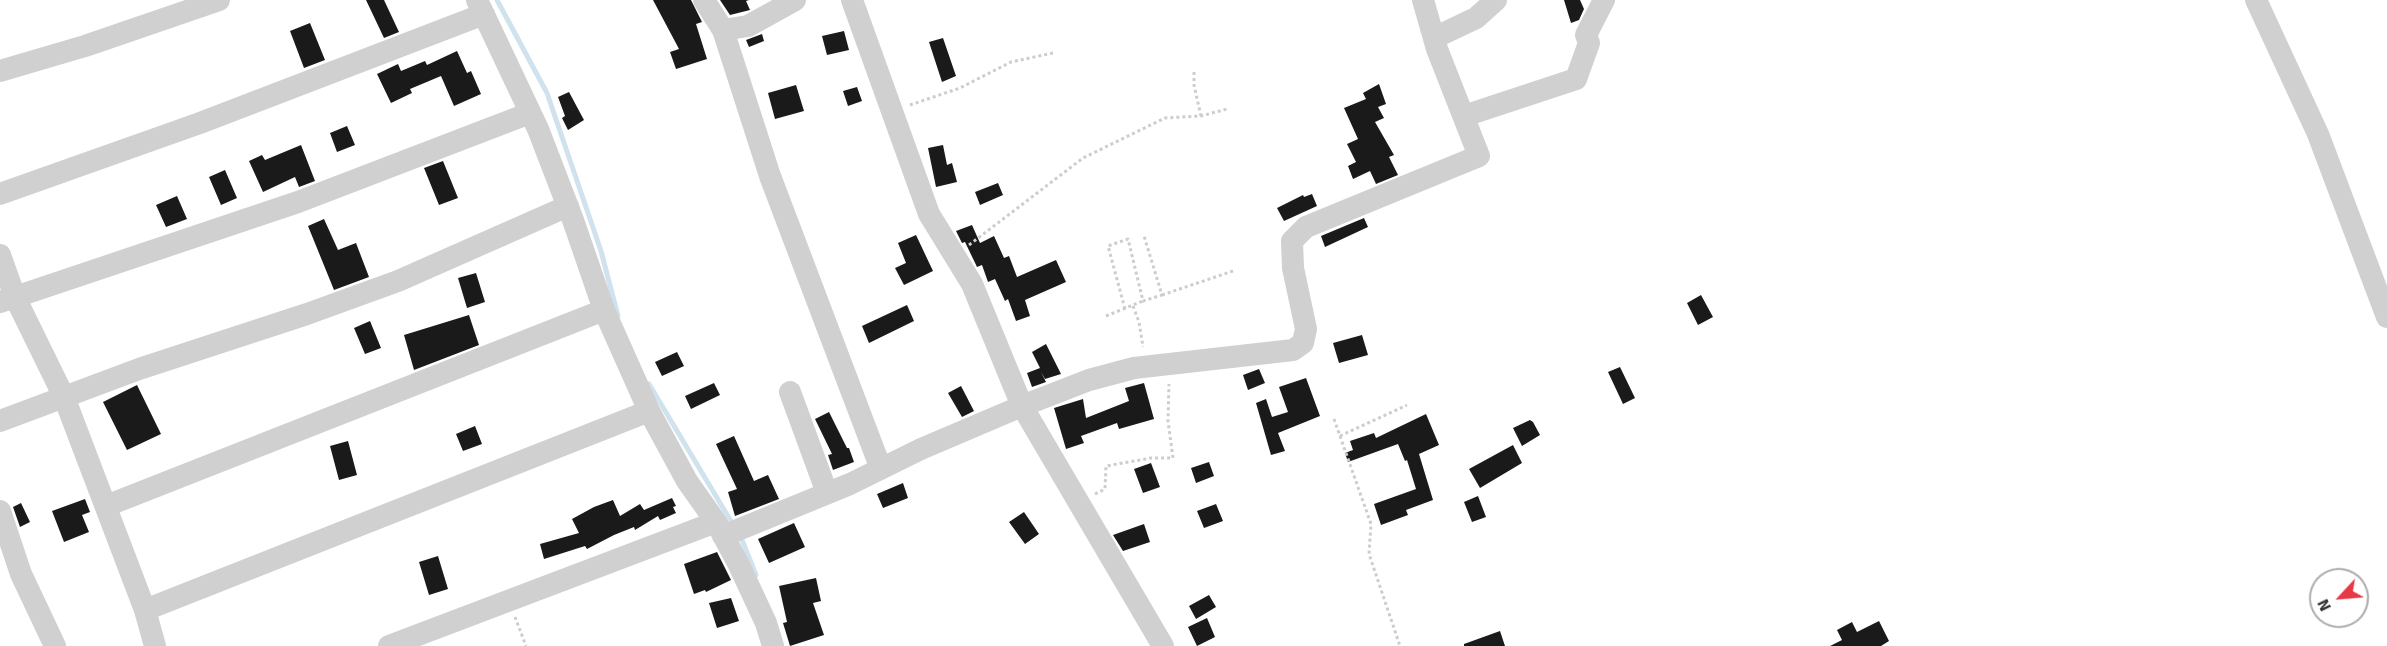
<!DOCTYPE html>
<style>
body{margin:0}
#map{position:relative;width:2387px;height:646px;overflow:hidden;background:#fff;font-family:Signika,sans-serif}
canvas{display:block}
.north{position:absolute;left:2309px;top:568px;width:60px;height:60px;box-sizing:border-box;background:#fff;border:2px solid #adadad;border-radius:50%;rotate:244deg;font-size:16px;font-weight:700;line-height:24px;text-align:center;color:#333}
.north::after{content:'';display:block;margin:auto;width:21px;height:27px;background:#e63946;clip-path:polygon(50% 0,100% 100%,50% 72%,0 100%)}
</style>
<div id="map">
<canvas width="2387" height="646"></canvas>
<div class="north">N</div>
</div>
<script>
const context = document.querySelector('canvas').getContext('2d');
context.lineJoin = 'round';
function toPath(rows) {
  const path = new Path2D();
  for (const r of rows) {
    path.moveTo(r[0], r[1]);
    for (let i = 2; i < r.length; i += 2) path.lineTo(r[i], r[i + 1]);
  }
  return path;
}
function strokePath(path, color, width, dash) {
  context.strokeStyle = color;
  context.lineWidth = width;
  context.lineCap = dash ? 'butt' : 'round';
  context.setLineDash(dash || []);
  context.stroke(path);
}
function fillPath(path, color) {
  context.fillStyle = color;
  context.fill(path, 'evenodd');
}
strokePath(toPath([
 [497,0,547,93,601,251,618,316],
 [649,384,732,523],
 [740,535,756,575]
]), '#cfe2ee', 5);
fillPath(toPath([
 [366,0,384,0,399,32,384,38],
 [653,0,691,0,702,22,696,24,707,59,676,69,670,52,679,49],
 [720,0,749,0,746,1,750,10,730,15],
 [1564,0,1580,0,1584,9,1579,20,1571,23],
 [310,23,325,60,304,68,290,31],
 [844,31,849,50,827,55,822,36],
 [762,34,764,41,749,47,746,40],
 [943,38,956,76,942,82,929,42],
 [457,51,467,73,471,71,481,94,454,106,441,76,410,89,412,93,391,103,377,74,398,64,401,71,425,61,427,65],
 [1379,84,1386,104,1378,107,1384,118,1375,122,1394,155,1389,157,1398,175,1376,184,1370,171,1353,179,1348,166,1356,162,1347,144,1358,139,1344,108,1366,99,1363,93],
 [796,85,804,111,775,119,768,93],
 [857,87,862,101,848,106,843,91],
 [569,92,584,120,568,130,562,118,565,116,558,97],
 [347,126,355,145,337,152,330,133],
 [301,145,315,181,299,187,295,177,263,192,249,161,262,155,265,160],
 [943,145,947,165,952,163,957,182,936,187,928,148],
 [443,161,458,198,439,205,424,168],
 [225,170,237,198,221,205,209,177],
 [998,183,1003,195,980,205,975,192],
 [1312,194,1317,206,1284,221,1277,208,1303,195,1304,197],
 [177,196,187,219,166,227,156,205],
 [1364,218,1368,227,1325,247,1321,236],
 [324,219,338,250,356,243,369,277,334,290,308,226],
 [972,225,980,243,994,236,1004,258,1009,256,1017,277,1056,260,1066,282,1025,300,1030,316,1016,321,1008,299,1005,301,995,279,988,282,982,265,977,267,965,242,962,243,956,231],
 [916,235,933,271,904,285,895,268,906,263,898,243],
 [476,273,485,302,467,308,458,278],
 [1701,295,1713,317,1698,325,1687,303],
 [907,305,914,321,869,343,862,326],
 [469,315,479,345,414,370,404,335],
 [370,321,381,348,365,354,354,328],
 [1362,335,1368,355,1339,363,1333,343],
 [1046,344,1061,374,1045,379,1041,372,1046,382,1032,387,1027,373,1040,368,1032,352],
 [677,352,684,366,662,376,655,362],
 [1620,367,1635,398,1623,404,1608,372],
 [1259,369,1265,383,1248,390,1243,375],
 [1306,378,1320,416,1278,433,1285,451,1271,455,1256,403,1266,399,1272,417,1288,412,1279,387],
 [714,383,720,395,691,409,685,396],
 [1144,383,1154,419,1119,429,1117,423,1081,436,1084,443,1066,449,1054,408,1083,399,1086,418,1129,401,1125,388],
 [137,385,161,434,127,450,103,402],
 [961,386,974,411,962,417,948,393],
 [829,412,847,448,849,448,854,462,833,470,828,455,832,454,815,419],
 [1426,414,1439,445,1419,454,1433,500,1406,510,1408,515,1381,525,1374,504,1416,489,1407,460,1405,461,1398,444,1348,462,1345,453,1353,450,1350,441,1374,433,1376,438],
 [1530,420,1533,422,1540,435,1522,446,1513,428],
 [475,426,482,444,463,451,456,434],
 [734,436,754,481,768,475,779,499,735,516,728,492,737,489,716,444],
 [348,441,357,475,339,480,330,446],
 [1513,445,1522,463,1480,488,1469,469],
 [1209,462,1214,476,1196,483,1191,468],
 [1151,463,1160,487,1143,493,1134,469],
 [903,483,908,498,883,508,877,494],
 [1478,496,1486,517,1472,522,1464,502],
 [672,498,676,506,673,507,676,513,660,520,658,516,635,530,634,527,614,535,587,549,585,546,544,559,540,544,579,533,572,519,594,507,613,500,620,516,640,504,644,510],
 [85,499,90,512,82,515,89,532,64,542,52,511],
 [21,503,30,522,20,527,13,507],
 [1216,504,1223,521,1204,528,1197,511],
 [1024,512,1039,534,1025,544,1009,522],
 [794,523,805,547,769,563,758,539],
 [1144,524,1150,542,1123,551,1113,535],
 [717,552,731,580,706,592,705,590,694,594,684,564],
 [438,556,448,589,429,595,419,562],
 [816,578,821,601,813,603,824,635,790,646,783,623,787,622,779,586],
 [1209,595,1216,607,1196,619,1189,606],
 [731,598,739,621,717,628,709,603],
 [1207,618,1215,637,1197,646,1188,627],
 [1879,621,1889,641,1881,646,1830,646,1842,640,1837,630,1852,622,1857,632],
 [1500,631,1505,646,1464,646,1464,644]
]), '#1a1a1a');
strokePath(toPath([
 [1194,72,1194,85,1201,116],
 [910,105,960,88,1011,62,1053,53],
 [969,245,1083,158,1165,118,1201,116,1227,109],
 [1162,295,1233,271],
 [1133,306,1139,322,1143,347],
 [1125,309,1108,246,1128,239,1143,301,1162,295,1144,236],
 [1106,316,1143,301],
 [1334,419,1371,524,1369,554,1400,646],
 [1340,436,1407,405],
 [1095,494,1105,489,1106,466,1151,458,1173,458,1168,421,1169,384],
 [515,617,526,646]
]), '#cdcdcd', 3, [3, 3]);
strokePath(toPath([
 [477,0,538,129,573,220,604,310,649,411,687,481,716,522,739,565,766,623,773,646],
 [704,0,723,30,770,176,881,469],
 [852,0,929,214,972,284,1022,406,1163,646],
 [2256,0,2318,134,2387,317],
 [723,30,748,26,795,0],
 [1434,38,1476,18,1496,0],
 [0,71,85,46,219,0],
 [1464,116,1576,79,1589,43,1586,35,1604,0],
 [0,194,200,123,484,14],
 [0,255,15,297,64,397,145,610,155,646],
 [0,302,298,202,530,113],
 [790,392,827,493],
 [0,421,139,369,307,314,398,281,568,206],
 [106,506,604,310],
 [0,511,21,574,55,646],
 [723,536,850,484,921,449,1022,406,1089,380,1134,368,1293,350,1303,343,1306,329,1293,268,1292,241,1306,227,1479,156,1437,49,1423,0],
 [145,610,649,411],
 [389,646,716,522]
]), '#d0d0d0', 22);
</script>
